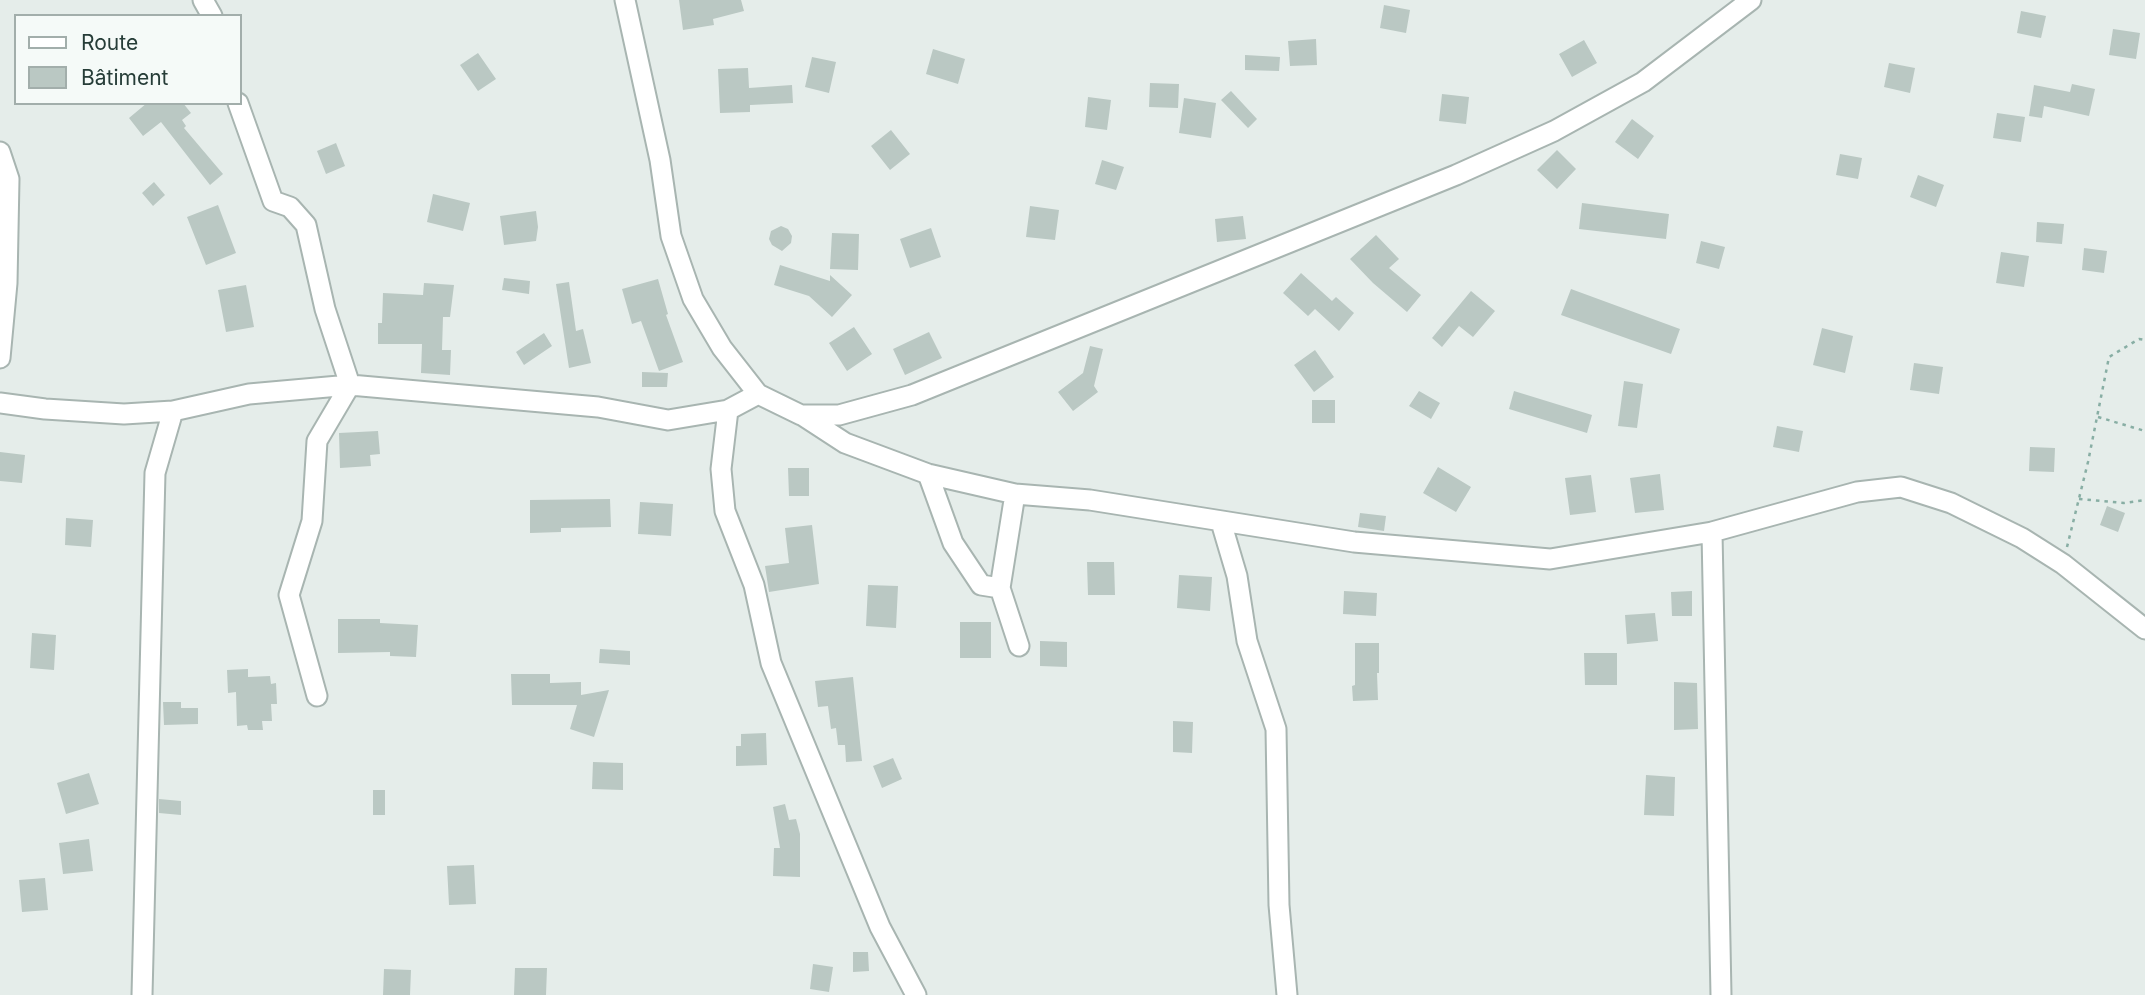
<!DOCTYPE html>
<meta charset="utf-8">
<style>
body{margin:0}
#map{position:relative;width:2145px;height:995px;overflow:hidden;background:#e5edea;font-family:Inter,sans-serif}
canvas{display:block}
.legend{position:absolute;left:14px;top:14px;width:228px;height:91px;box-sizing:border-box;background:#f5faf8;border:2px solid #a2aeab;margin:0;padding:9px 12px;list-style:none;font-size:21px;color:#263d38}
.legend li{display:flex;align-items:center;gap:14px;height:35px}
.legend b{width:35px;border:2px solid #a2aeab}
</style>
<div id="map">
<canvas width="2145" height="995"></canvas>
<ul class="legend">
<li><b style="height:9px;background:#fff"></b>Route</li>
<li><b style="height:19px;background:#bac8c3"></b>Bâtiment</li>
</ul>
</div>
<script>
const context = document.querySelector('canvas').getContext('2d');
context.lineJoin = 'round';
function fillPath(path, color) {
  context.fillStyle = color;
  context.fill(path, 'evenodd');
}
function toPath(rows) {
  const path = new Path2D();
  for (const r of rows) {
    path.moveTo(r[0], r[1]);
    for (let i = 2; i < r.length; i += 2) path.lineTo(r[i], r[i + 1]);
  }
  return path;
}
function strokePath(path, color, width, dash) {
  context.strokeStyle = color;
  context.lineWidth = width;
  context.lineCap = dash ? 'butt' : 'round';
  context.setLineDash(dash || []);
  context.stroke(path);
}
fillPath(toPath([
 [679,0,741,0,744,11,713,19,714,25,683,30],
 [1384,5,1410,10,1406,33,1380,28],
 [2021,11,2046,16,2041,38,2017,33],
 [2113,29,2140,33,2136,59,2109,55],
 [1316,39,1317,65,1290,66,1288,41],
 [1584,40,1597,63,1572,77,1559,54],
 [933,49,965,59,958,84,926,74],
 [478,53,496,79,478,91,460,65],
 [1245,55,1280,57,1279,71,1245,70],
 [812,57,836,62,829,93,805,87],
 [1889,63,1915,68,1910,93,1884,87],
 [748,68,749,88,792,85,793,103,750,105,750,112,720,113,718,69],
 [1150,83,1179,84,1178,108,1149,107],
 [2072,84,2095,89,2089,116,2044,106,2042,118,2029,116,2034,85,2070,92],
 [1231,91,1257,119,1248,128,1221,100],
 [1442,94,1469,97,1466,124,1439,121],
 [1088,97,1111,100,1107,130,1085,127],
 [1184,98,1216,103,1211,138,1179,133],
 [147,103,183,103,191,113,182,120,186,126,184,128,223,174,210,185,161,122,143,136,129,118],
 [1997,113,2025,117,2021,142,1993,138],
 [1632,119,1654,136,1638,159,1615,142],
 [891,130,910,154,890,170,871,146],
 [336,143,345,166,326,174,317,151],
 [1557,150,1576,169,1557,189,1537,170],
 [1840,154,1862,158,1858,179,1836,175],
 [1102,160,1124,167,1116,190,1095,184],
 [1918,175,1944,185,1936,207,1910,197],
 [154,182,165,195,153,206,142,193],
 [433,194,470,203,463,231,427,222],
 [1582,203,1669,214,1666,239,1579,229],
 [218,205,236,253,206,265,187,217],
 [1030,206,1059,210,1055,240,1026,237],
 [536,211,538,227,536,241,504,245,500,216],
 [1243,216,1246,239,1217,242,1215,219],
 [2037,222,2064,224,2062,244,2036,242],
 [781,226,788,229,792,236,791,243,782,251,772,245,769,239,771,231],
 [931,228,941,257,910,268,900,239],
 [832,233,859,234,858,270,830,269],
 [1376,235,1399,259,1389,268,1421,295,1407,312,1373,283,1350,259],
 [1701,241,1725,247,1719,269,1696,263],
 [2084,248,2107,251,2104,273,2082,270],
 [2001,252,2029,256,2024,287,1996,283],
 [780,265,830,281,830,275,852,295,832,317,809,296,774,285],
 [1301,273,1332,301,1336,297,1354,313,1339,331,1315,309,1308,316,1283,293],
 [504,278,530,281,529,294,502,290],
 [658,279,668,314,666,315,683,362,659,371,641,321,632,324,622,289],
 [569,282,576,331,583,329,591,363,569,368,556,284],
 [424,283,454,285,450,317,443,317,442,350,451,350,450,375,421,373,422,344,378,344,378,323,382,323,383,293,423,295],
 [246,285,254,327,226,332,218,290],
 [1571,289,1680,329,1671,354,1561,315],
 [1471,291,1495,311,1473,337,1459,326,1442,347,1432,338],
 [854,327,872,354,847,371,829,343],
 [1822,328,1853,336,1845,373,1813,365],
 [929,332,942,358,905,375,893,349],
 [544,333,552,346,524,365,516,352],
 [1090,346,1103,349,1094,386,1098,392,1073,411,1058,392,1083,373],
 [1315,350,1334,377,1314,392,1294,365],
 [1914,363,1943,367,1939,394,1910,390],
 [642,372,668,373,667,387,642,387],
 [1624,381,1643,384,1637,428,1618,426],
 [1419,391,1440,403,1431,419,1409,406],
 [1514,391,1592,415,1587,433,1509,409],
 [1312,400,1335,400,1335,423,1312,423],
 [1777,426,1803,431,1799,452,1773,447],
 [378,431,380,454,370,455,371,466,340,468,339,433],
 [2030,447,2055,448,2054,472,2029,471],
 [0,452,25,455,22,483,0,481],
 [1438,467,1471,487,1456,512,1423,493],
 [788,468,809,468,809,496,789,496],
 [1660,474,1664,510,1635,513,1630,478],
 [1591,475,1596,512,1570,515,1565,478],
 [610,499,611,527,561,528,561,532,530,533,530,500],
 [640,502,673,504,671,536,638,534],
 [2107,506,2125,513,2118,532,2100,525],
 [1360,513,1386,516,1384,531,1358,527],
 [66,518,93,520,91,547,65,545],
 [812,525,819,584,769,592,765,566,789,563,785,528],
 [1087,562,1114,562,1115,595,1088,595],
 [1179,575,1212,577,1210,611,1177,608],
 [868,585,898,586,896,628,866,626],
 [1344,591,1377,593,1376,616,1343,614],
 [1692,591,1692,616,1672,616,1671,592],
 [1655,613,1658,641,1627,644,1625,615],
 [338,619,380,619,380,623,418,625,416,657,390,656,390,652,338,653],
 [960,622,991,622,991,658,960,658],
 [32,633,56,635,54,670,30,668],
 [1040,641,1067,642,1067,667,1040,666],
 [1355,643,1379,643,1379,673,1377,673,1378,700,1353,701,1352,686,1355,685],
 [600,649,630,651,630,665,599,663],
 [1584,653,1617,653,1617,685,1585,685],
 [248,669,248,677,270,676,271,684,276,683,277,704,271,704,272,721,262,721,263,730,248,730,247,725,237,726,236,692,228,693,227,670],
 [511,674,550,674,550,683,581,682,581,695,609,690,594,737,570,729,577,705,512,705],
 [853,677,862,761,846,762,845,745,838,745,836,728,831,729,828,706,818,707,815,681],
 [1674,682,1697,683,1698,729,1674,730],
 [163,702,181,702,181,708,198,708,198,724,164,725],
 [1173,721,1193,722,1192,753,1173,752],
 [766,733,767,765,736,766,736,746,741,746,741,734],
 [893,758,902,779,882,788,873,766],
 [593,762,623,763,623,790,592,789],
 [89,773,99,804,66,814,57,783],
 [1646,775,1675,777,1674,816,1644,815],
 [373,790,385,790,385,815,373,815],
 [159,799,181,801,181,815,159,813],
 [785,804,789,820,796,819,800,834,800,877,773,876,774,848,780,848,773,807],
 [89,839,93,871,63,874,59,843],
 [474,865,476,904,449,905,447,866],
 [45,878,48,910,22,912,19,880],
 [853,952,868,952,869,971,853,972],
 [813,964,833,967,829,992,810,989],
 [515,968,547,968,546,995,514,995],
 [384,969,411,970,410,995,383,995]
]), '#bac8c3');
const minor = toPath([
 [203,0,212,16],
 [625,0,660,160,671,236,693,299,722,348,758,394,801,415,839,415,912,395,1456,175,1554,131,1643,82,1751,0],
 [238,103,273,201,290,207,306,225,325,309,350,385,317,441,312,521,289,595,317,696],
 [0,152,9,179,7,283,0,358],
 [0,403,45,409,124,414,173,411,249,394,350,385,598,407,668,420,728,410,758,394],
 [728,410,721,469,725,511,754,585,771,663,880,927,916,995],
 [802,415,845,443,928,474,1015,494,1090,500,1354,542,1550,559,1712,532,1857,492,1901,487,1951,503,2022,538,2063,564,2145,629],
 [928,474,953,543,981,585,1000,588,1015,494],
 [1221,522,1237,576,1247,641,1276,729,1279,905,1287,995],
 [1712,532,1721,995],
 [1000,588,1019,646],
 [142,995,155,473,173,411]
]);
strokePath(minor, '#a8b5b1', 23);
strokePath(toPath([
 [2098,417,2145,431],
 [2079,499,2124,503,2145,500],
 [2067,547,2088,462,2109,357,2139,339,2145,340]
]), '#88aea4', 2.5, [3.5, 5]);
strokePath(minor, '#fff', 19);
</script>
